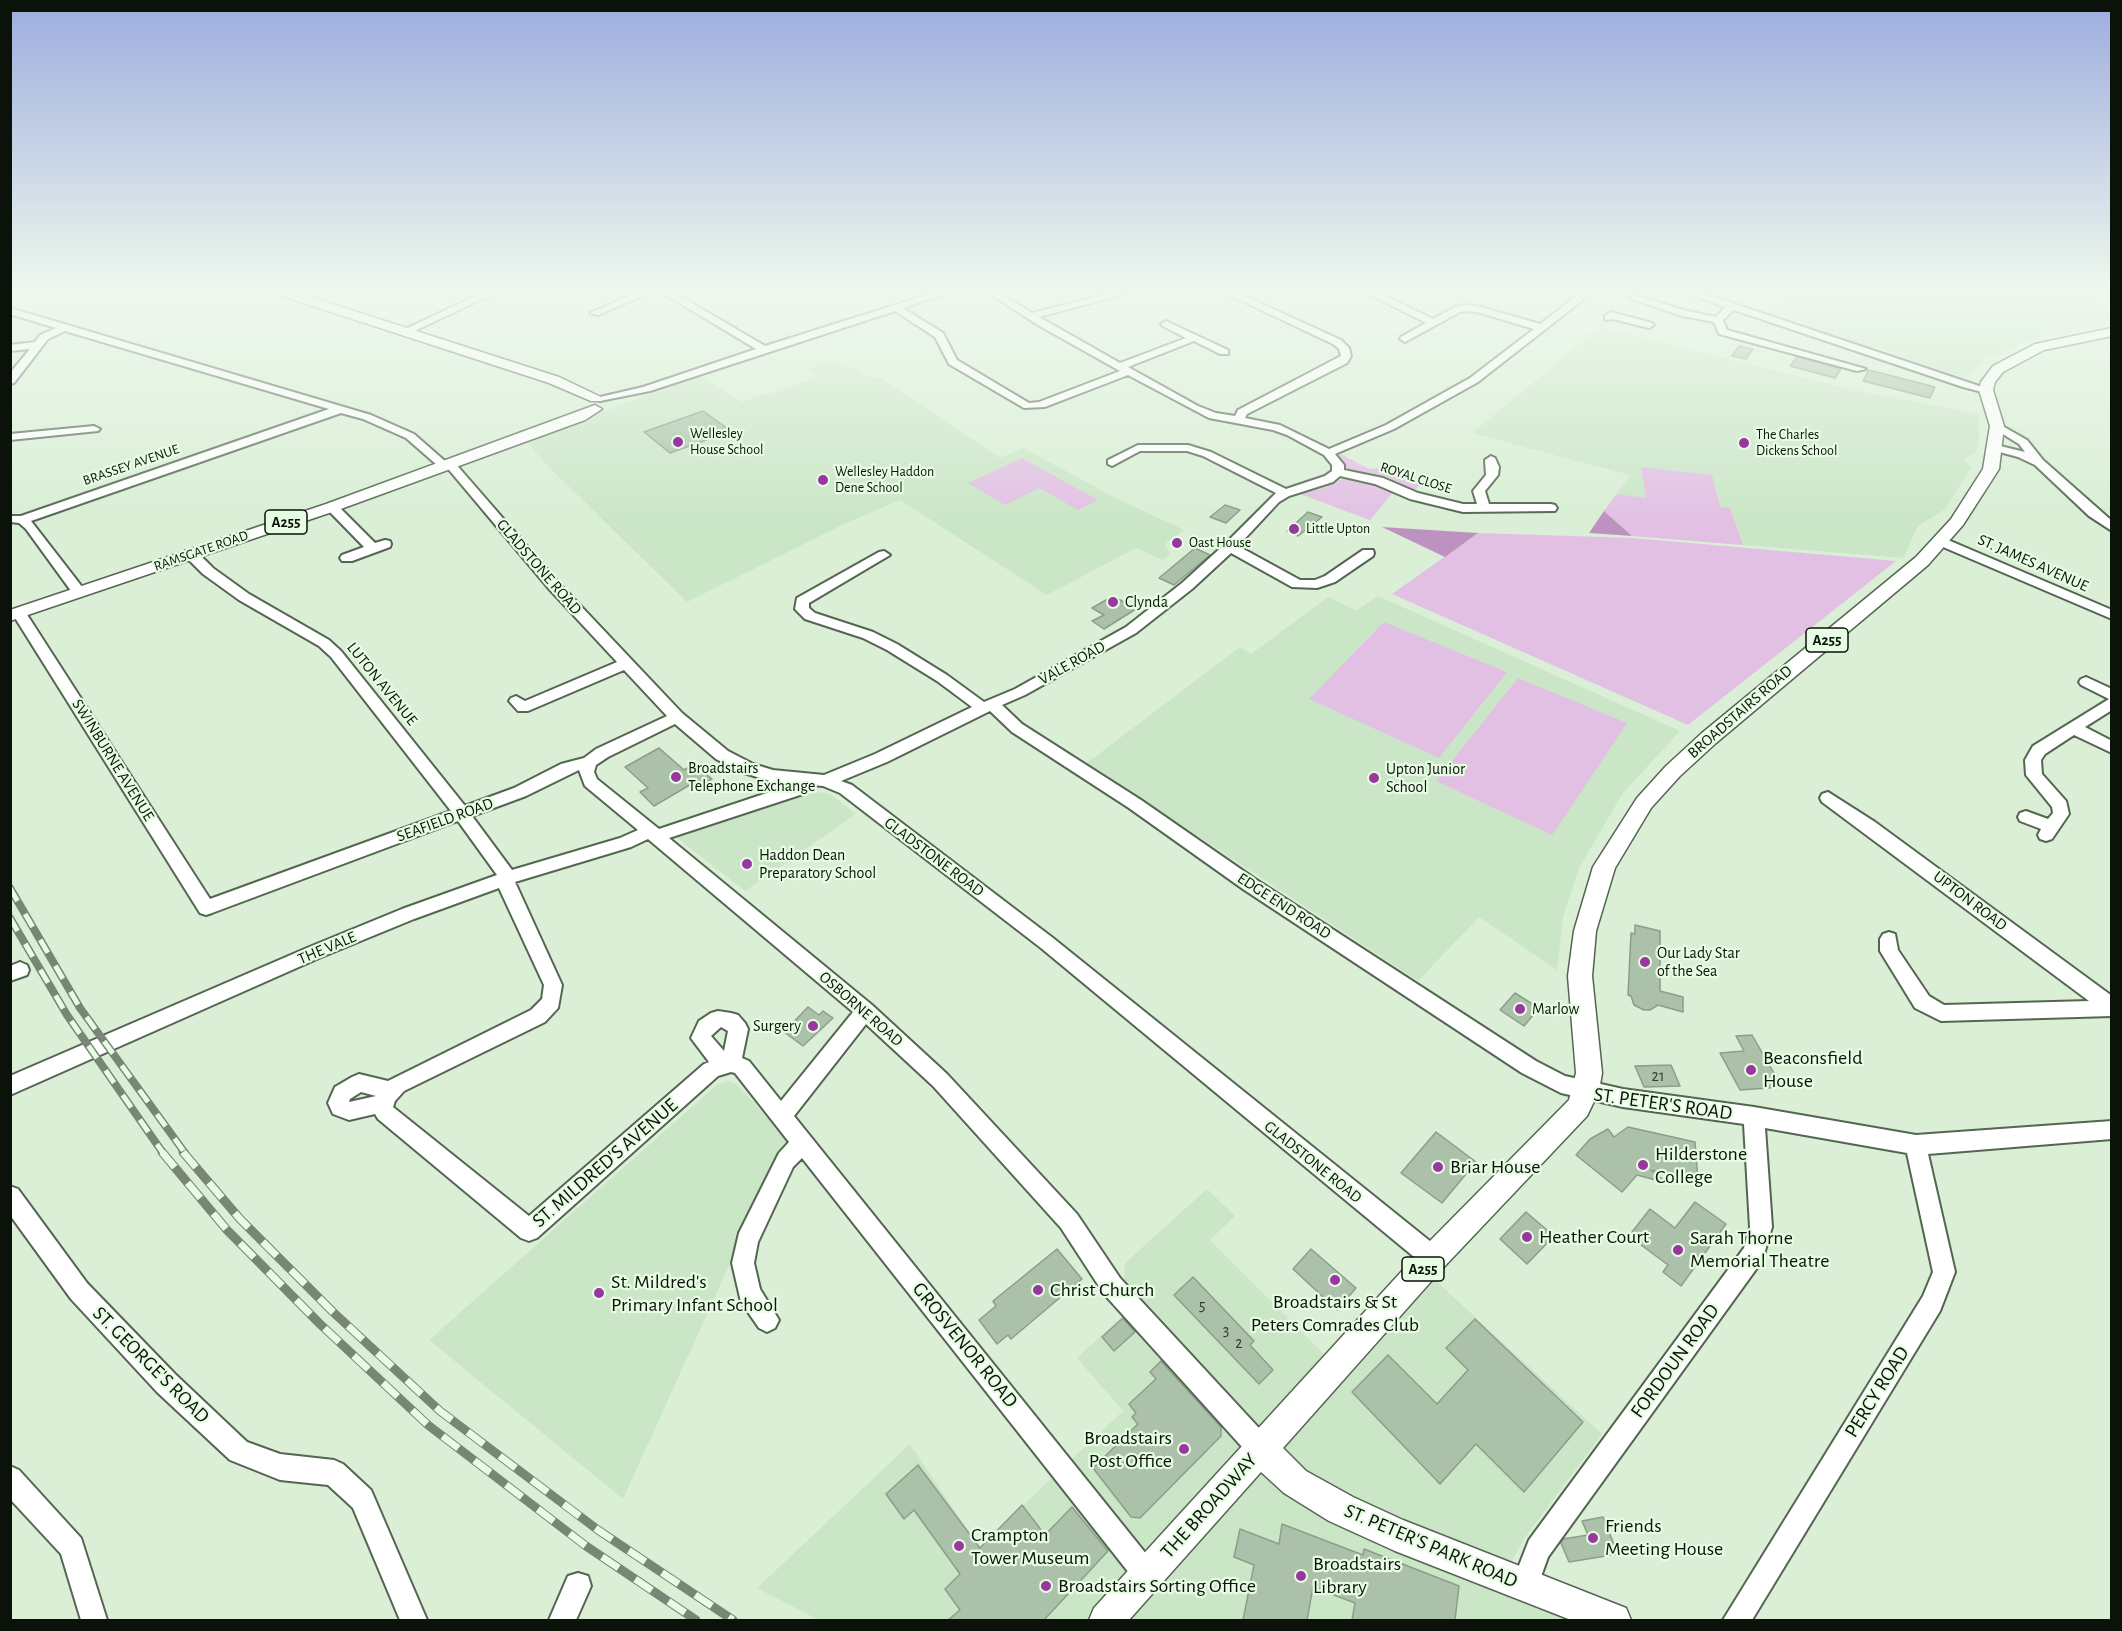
<!DOCTYPE html>
<style>
body{margin:0}
#map{position:relative;width:2122px;height:1631px;overflow:hidden;background:#daefd6;font-family:"Alegreya Sans",sans-serif}
canvas{display:block}
.frame{position:absolute;inset:0;border:12px solid #0b120a;pointer-events:none}
</style>
<div id="map">
<canvas width="2122" height="1631"></canvas>
<div class="frame"></div>
</div>
<script>
const context = document.querySelector('canvas').getContext('2d');
context.lineJoin = 'round';
function fillPath(path, color) {
  context.fillStyle = color;
  context.fill(path, 'evenodd');
}
function toPath(rows) {
  const path = new Path2D();
  for (const r of rows) {
    path.moveTo(r[0], r[1]);
    for (let i = 2; i < r.length; i += 2) path.lineTo(r[i], r[i + 1]);
  }
  return path;
}
function strokePath(path, color, width, dash) {
  context.strokeStyle = color;
  context.lineWidth = width;
  context.lineCap = dash ? 'butt' : 'round';
  context.setLineDash(dash || []);
  context.stroke(path);
}
function write(font, color, halo, rows, align = 'center') {
  context.font = font + ' "Alegreya Sans",sans-serif';
  context.lineWidth = 4.5;
  context.setLineDash([]);
  context.textBaseline = 'middle';
  context.strokeStyle = halo;
  context.fillStyle = color;
  for (const [text, x, y, turn = 0] of rows) {
    context.save();
    context.translate(x, y);
    context.rotate((+turn || 0) * Math.PI / 180);
    context.textAlign = isNaN(turn) ? turn : align;
    if (halo) context.strokeText(text, 0, 0);
    context.fillText(text, 0, 0);
    context.restore();
  }
}
fillPath(toPath([
 [1778,292,2075,292,2111,311,2112,324,2043,333,2042,337,2021,343,1994,356,1986,355,1982,358,1984,362,1965,378,1909,360,1903,355,1874,348,1814,328,1798,320,1770,313,1795,298],
 [1600,327,1845,388,1978,414,1980,432,1976,453,1967,456,1964,460,1971,468,1945,509,1918,526,1903,558,1632,536,1604,511,1630,475,1472,433],
 [829,361,852,367,873,379,881,378,1000,458,1023,448,1116,498,1184,530,1167,542,1165,547,1171,553,1163,560,1136,548,1047,595,900,500,844,524,687,602,545,463,526,441,699,375,742,402,818,377,806,369],
 [1378,596,1680,731,1623,793,1579,868,1563,917,1557,970,1479,917,1418,981,1087,763,1240,647,1251,654,1328,597,1356,611],
 [816,792,830,794,856,814,745,891,676,837],
 [728,1081,736,1084,791,1142,738,1246,623,1499,429,1340,718,1084],
 [1207,1189,1235,1216,1210,1240,1348,1378,1435,1280,1602,1434,1524,1539,1500,1583,1598,1620,819,1620,757,1588,910,1444,979,1547,1123,1411,1077,1358,1122,1316,1125,1263]
]), '#cbe6c7');
fillPath(toPath([
 [1339,453,1369,469,1382,468,1423,481,1415,490,1378,475,1352,471,1343,466],
 [1022,458,1098,500,1078,510,1039,488,1005,505,968,483],
 [1641,467,1712,475,1720,507,1730,508,1743,545,1632,536,1604,511,1617,494,1646,498],
 [1344,478,1375,484,1393,493,1370,520,1300,494,1323,488],
 [1478,533,1633,538,1896,561,1688,725,1392,594],
 [1384,622,1507,672,1439,758,1309,699],
 [1518,678,1627,723,1552,835,1436,781]
]), '#e2c0e4');
fillPath(toPath([
 [1604,511,1632,536,1589,533],
 [1382,527,1478,533,1445,557]
]), '#be92c0');
const building = toPath([
 [1739,346,1753,349,1746,359,1732,356,1739,346],
 [1797,357,1841,369,1835,378,1790,366,1797,357],
 [1869,370,1935,387,1930,398,1863,381,1869,370],
 [703,411,731,431,670,453,644,432,703,411],
 [1225,505,1240,510,1226,523,1210,517,1225,505],
 [1308,512,1322,517,1298,536,1287,531,1308,512],
 [1195,548,1210,555,1174,585,1159,578,1195,548],
 [1113,596,1136,609,1104,629,1092,621,1104,615,1092,608,1113,596],
 [659,748,684,770,694,764,712,779,699,787,693,783,654,806,640,792,648,788,625,767,659,748],
 [1635,925,1660,931,1660,991,1683,997,1683,1012,1658,1005,1650,1010,1644,1010,1634,1005,1631,996,1628,995,1631,933,1635,934,1635,925],
 [1515,993,1539,1008,1524,1026,1500,1010,1515,993],
 [808,1007,819,1015,823,1011,833,1018,803,1046,784,1032,808,1007],
 [1752,1035,1782,1087,1740,1090,1720,1053,1744,1051,1736,1036,1752,1035],
 [1671,1065,1680,1086,1644,1087,1635,1066,1671,1065],
 [1628,1127,1695,1142,1698,1181,1651,1170,1667,1183,1637,1175,1622,1192,1576,1155,1590,1139,1608,1129,1614,1137,1628,1127],
 [1436,1132,1476,1162,1442,1203,1401,1173,1436,1132],
 [1695,1202,1726,1224,1681,1286,1663,1272,1668,1265,1629,1236,1650,1209,1675,1228,1695,1202],
 [1526,1212,1554,1236,1527,1264,1500,1239,1526,1212],
 [1057,1249,1082,1279,1011,1339,1008,1335,997,1344,979,1320,996,1306,993,1301,1057,1249],
 [1311,1249,1356,1288,1337,1310,1293,1269,1311,1249],
 [1193,1277,1254,1341,1250,1345,1273,1370,1259,1384,1174,1295,1193,1277],
 [1123,1318,1135,1332,1114,1351,1102,1337,1123,1318],
 [1475,1319,1583,1422,1524,1492,1476,1444,1440,1484,1352,1392,1388,1355,1437,1404,1468,1370,1446,1348,1475,1319],
 [1161,1361,1221,1427,1221,1436,1140,1518,1131,1517,1093,1468,1138,1424,1132,1417,1136,1413,1129,1404,1156,1379,1150,1372,1161,1361],
 [918,1465,980,1548,1022,1505,1045,1535,1072,1507,1108,1551,1044,1620,948,1620,960,1610,945,1589,960,1574,914,1510,904,1519,886,1494,918,1465],
 [1603,1517,1618,1554,1569,1562,1561,1543,1563,1539,1588,1535,1582,1521,1603,1517],
 [1282,1524,1363,1555,1364,1549,1459,1586,1455,1620,1352,1620,1355,1603,1313,1587,1307,1620,1243,1620,1254,1565,1234,1557,1240,1529,1279,1544,1282,1524]
]);
fillPath(building, '#acc1a9');
strokePath(building, '#8b9f88', 1.5);
const minor = toPath([
 [300,292,314,292,295,300,290,297,300,292],
 [484,292,497,292,408,334,399,332,484,292],
 [638,292,651,292,598,315,590,313,638,292],
 [661,292,673,292,765,346,936,292,951,292,903,308,943,333,957,360,1029,403,1039,402,1120,371,1038,325,987,292,998,292,1032,313,1115,292,1131,292,1039,317,1120,363,1186,338,1163,326,1161,324,1166,321,1228,350,1228,354,1220,354,1194,341,1128,367,1198,406,1216,413,1235,416,1238,410,1341,356,1339,349,1333,344,1223,292,1236,292,1341,340,1349,348,1351,356,1347,363,1247,414,1245,418,1280,425,1329,449,1386,425,1470,378,1534,329,1477,312,1466,311,1460,312,1405,342,1400,339,1401,337,1426,323,1365,292,1377,292,1433,319,1455,307,1466,305,1481,307,1540,324,1582,292,1593,292,1478,382,1394,429,1335,454,1344,465,1344,470,1383,478,1418,493,1463,504,1477,504,1473,491,1486,475,1485,460,1491,456,1495,458,1499,467,1498,475,1485,491,1489,504,1551,504,1555,505,1557,508,1555,511,1463,512,1410,499,1375,484,1340,476,1333,482,1289,496,1279,502,1238,546,1300,580,1315,580,1325,576,1363,550,1373,550,1374,553,1373,556,1335,582,1317,588,1292,587,1231,553,1192,589,1136,633,1025,695,1002,705,1022,724,1141,800,1255,879,1536,1061,1565,1076,1623,1089,1754,1107,1916,1135,2112,1121,2112,1139,1928,1154,1955,1272,1940,1311,1752,1620,1723,1620,1923,1296,1933,1272,1907,1153,1765,1128,1772,1227,1762,1261,1548,1557,1534,1596,1524,1599,1514,1596,1511,1586,1529,1540,1744,1248,1750,1227,1744,1124,1623,1107,1561,1093,1522,1073,1243,889,1129,808,1012,732,990,711,887,762,841,781,852,785,1053,938,1441,1250,1444,1258,1441,1266,1433,1269,1425,1266,1041,948,840,793,823,786,811,785,803,794,669,838,872,1005,947,1074,1077,1214,1120,1278,1270,1440,1274,1449,1270,1458,1261,1462,1252,1458,1104,1294,1061,1228,933,1086,866,1024,794,1116,1155,1565,1159,1574,1155,1583,1146,1587,1137,1583,802,1158,793,1167,758,1242,754,1263,760,1289,779,1320,775,1328,767,1332,759,1328,741,1302,732,1263,739,1233,779,1153,789,1142,735,1073,731,1072,718,1076,537,1238,529,1241,521,1238,378,1119,375,1114,349,1120,333,1114,328,1103,335,1087,352,1077,359,1074,388,1081,531,1010,542,999,544,985,499,888,414,919,319,958,10,1095,10,1076,307,948,402,909,497,875,458,821,212,913,206,915,200,913,12,613,14,610,19,609,26,613,210,899,451,811,331,657,319,646,239,600,203,574,186,557,185,554,186,551,196,551,213,568,249,594,329,640,341,651,465,806,514,788,561,764,584,758,596,749,667,716,624,670,528,711,518,711,509,701,511,698,516,696,525,701,617,662,550,590,445,465,437,465,406,438,363,419,341,413,31,521,86,592,79,596,74,595,26,529,19,523,10,522,10,516,21,516,329,409,65,331,48,339,14,383,10,384,10,373,30,349,10,351,10,345,35,342,40,335,56,328,10,314,10,308,371,415,414,434,446,462,454,462,560,584,682,713,728,751,753,764,773,770,824,775,875,754,972,707,937,681,887,650,863,638,805,619,795,609,797,598,879,552,884,551,890,555,809,603,809,608,815,613,873,632,897,644,947,675,984,702,1015,689,1126,627,1182,583,1225,544,1276,493,1203,456,1187,451,1140,451,1112,466,1108,464,1108,460,1138,445,1188,445,1211,452,1286,489,1325,476,1332,471,1332,465,1324,455,1287,435,1273,430,1209,418,1128,375,1045,407,1024,408,949,364,935,337,895,311,650,391,600,401,600,397,643,387,756,349,661,292],
 [675,724,716,759,741,772,773,782,794,784,659,829,597,779,594,772,596,765,608,757,675,724],
 [579,770,585,786,638,830,620,838,512,870,472,816,526,796,579,770],
 [648,839,853,1012,781,1101,749,1061,742,1058,748,1029,745,1023,738,1015,731,1013,718,1011,711,1013,699,1021,691,1038,709,1062,704,1064,529,1216,393,1107,395,1101,404,1091,545,1022,558,1008,562,985,515,882,631,847,648,839],
 [721,1027,728,1031,724,1051,711,1036,721,1027],
 [361,1092,376,1096,349,1102,350,1099,361,1092],
 [1685,292,1699,292,1991,390,1986,393,1963,387,1734,310,1723,320,1727,330,1866,369,1857,371,1719,334,1714,322,1682,316,1629,298,1634,295,1687,311,1716,317,1725,307,1685,292],
 [1611,312,1652,323,1654,325,1649,328,1613,319,1605,320,1605,316,1611,312],
 [1997,423,2027,440,2043,460,2112,521,2112,531,2089,516,2035,465,2018,457,1992,450,1990,448,1996,445,2025,452,2019,444,1993,428,1991,426,1997,423],
 [94,426,100,429,98,431,10,440,10,434,94,426],
 [332,503,336,504,375,543,385,540,390,541,391,544,390,547,352,561,342,561,340,558,342,555,364,547,328,510,326,507,332,503],
 [1941,537,2112,610,2112,619,1936,544,1935,541,1941,537],
 [2086,677,2112,689,2112,710,2085,727,2112,741,2112,753,2074,735,2045,754,2041,760,2042,774,2066,801,2069,814,2052,839,2046,841,2040,839,2038,835,2041,829,2020,821,2018,817,2020,813,2026,811,2048,819,2053,813,2052,807,2026,775,2025,760,2033,746,2109,699,2081,685,2079,682,2081,679,2086,677],
 [1828,792,1875,822,2112,996,2112,1016,1941,1021,1915,1008,1880,951,1880,939,1883,934,1889,932,1895,934,1898,950,1929,996,1944,1005,2089,1001,1822,802,1820,798,1822,794,1828,792],
 [20,962,27,965,29,970,27,975,10,981,10,966,20,962],
 [10,1186,18,1189,87,1283,175,1374,247,1442,280,1454,334,1460,343,1464,371,1490,427,1620,400,1620,353,1508,328,1485,280,1480,230,1460,157,1392,71,1299,10,1215,10,1186],
 [10,1466,19,1470,81,1538,107,1620,81,1620,61,1554,10,1499,10,1466],
 [578,1573,588,1576,591,1586,576,1620,549,1620,568,1576,578,1573]
]);
const major = toPath([
 [277,292,295,292,559,377,603,398,601,401,591,401,549,383,279,295,277,292],
 [2112,328,2112,336,2044,350,2003,372,1995,382,1993,390,2004,426,1999,469,1963,525,1928,565,1716,743,1680,776,1651,808,1615,868,1596,931,1592,976,1602,1073,1599,1091,1587,1116,1443,1268,1283,1448,1306,1471,1353,1497,1403,1520,1626,1608,1631,1620,1571,1620,1395,1551,1329,1521,1284,1493,1261,1472,1129,1620,1089,1620,1094,1608,1423,1248,1569,1100,1576,1073,1568,976,1574,931,1593,867,1637,798,1666,766,1702,733,1916,557,1951,519,1983,469,1990,426,1979,390,1981,382,1993,366,2035,344,2112,328],
 [595,405,602,409,585,420,338,510,10,621,10,610,326,504,595,405]
]);
strokePath(minor, '#546651', 4);
strokePath(major, '#546651', 3);
fillPath(minor, '#fff');
fillPath(major, '#fff');
const railFar1 = toPath([
 [10,888,80,1008,185,1153],
 [10,918,67,1015,163,1153]
]);
const rail = toPath([
 [162,1152,227,1230,320,1324,428,1425,586,1546,696,1620],
 [183,1152,240,1219,333,1312,440,1411,598,1530,733,1620]
]);
strokePath(railFar1, '#778675', 8);
strokePath(rail, '#778675', 9);
strokePath(railFar1, '#e7fde3', 5, [15]);
strokePath(rail, '#e7fde3', 7, [20]);
const sky = context.createLinearGradient(0, 0, 0, 520);
sky.addColorStop(0, '#9dacde');
sky.addColorStop(0.56, '#eef8ed');
sky.addColorStop(1, '#eef8ed00');
context.fillStyle = sky;
context.fillRect(0, 0, 2122, 520);
for (const [x, y, r, color] of [
 [678,442,6,"#98379f"],
 [1744,443,6,"#98379f"],
 [823,480,6,"#98379f"],
 [1294,529,6,"#98379f"],
 [1177,543,6,"#98379f"],
 [1113,602,6,"#98379f"],
 [676,777,6,"#98379f"],
 [1374,778,6,"#98379f"],
 [747,864,6,"#98379f"],
 [1645,962,6,"#98379f"],
 [1520,1009,6,"#98379f"],
 [813,1026,6,"#98379f"],
 [1751,1070,6,"#98379f"],
 [1643,1165,6,"#98379f"],
 [1438,1167,6,"#98379f"],
 [1527,1237,6,"#98379f"],
 [1678,1250,6,"#98379f"],
 [1335,1280,6,"#98379f"],
 [1038,1290,6,"#98379f"],
 [599,1293,6,"#98379f"],
 [1184,1449,6,"#98379f"],
 [1593,1538,6,"#98379f"],
 [959,1546,6,"#98379f"],
 [1301,1576,6,"#98379f"],
 [1046,1586,6,"#98379f"]
]) {
  const dot = new Path2D();
  dot.arc(x, y, r, 0, 2 * Math.PI);
  context.fillStyle = color;
  context.fill(dot);
  strokePath(dot, '#e7fde3', 2);
}
write('14px', '#0b120a', '#e7fde3', [
 ["Wellesley",690,434],
 ["House School",690,450],
 ["The Charles",1756,435],
 ["Dickens School",1756,451],
 ["Wellesley Haddon",835,472],
 ["Dene School",835,488],
 ["Little Upton",1306,529],
 ["Oast House",1189,543]
], 'left');
write('14px', '#0b120a', '#e7fde3', [
 ["BRASSEY AVENUE",131,465,-19],
 ["ROYAL CLOSE",1416,478,18],
 ["RAMSGATE ROAD",201,551,-19]
]);
for (const [x, y, w] of [
 [286,522,42],
 [1827,640,42],
 [1423,1269,42]
]) {
  const box = new Path2D();
  box.roundRect(x - w / 2, y - 12, w, 24, 4.5);
  context.fillStyle = '#e7fde3';
  context.fill(box);
  strokePath(box, '#0b120a', 1.5);
}
write('bold 15px', '#0b120a', null, [
 ["A255",286,522],
 ["A255",1827,640],
 ["A255",1423,1269]
]);
write('16px', '#0b120a', '#e7fde3', [
 ["ST. JAMES AVENUE",2033,563,24],
 ["GLADSTONE ROAD",539,567,49],
 ["VALE ROAD",1072,663,-29],
 ["LUTON AVENUE",382,684,51],
 ["BROADSTAIRS ROAD",1740,712,-41],
 ["SWINBURNE AVENUE",113,760,58],
 ["SEAFIELD ROAD",445,820,-20],
 ["GLADSTONE ROAD",934,857,37],
 ["UPTON ROAD",1970,901,37],
 ["EDGE END ROAD",1284,906,33],
 ["THE VALE",327,948,-23],
 ["OSBORNE ROAD",861,1009,41],
 ["GLADSTONE ROAD",1313,1162,39]
]);
write('16px', '#0b120a', '#e7fde3', [
 ["Clynda",1125,602],
 ["Broadstairs",688,768],
 ["Telephone Exchange",688,786],
 ["Upton Junior",1386,769],
 ["School",1386,787],
 ["Haddon Dean",759,855],
 ["Preparatory School",759,873],
 ["Our Lady Star",1657,953],
 ["of the Sea",1657,971],
 ["Marlow",1532,1009],
 ["Surgery",801,1026,"right"]
], 'left');
write('16px', '#333e32', null, [
 ["21",1658,1076],
 ["5",1202,1305],
 ["3",1226,1330],
 ["2",1239,1343]
]);
write('20px', '#0b120a', '#e7fde3', [
 ["Beaconsfield",1763,1058],
 ["House",1763,1081],
 ["Hilderstone",1655,1154],
 ["College",1655,1177],
 ["Briar House",1450,1167],
 ["Heather Court",1539,1237],
 ["Sarah Thorne",1690,1238],
 ["Memorial Theatre",1690,1261],
 ["St. Mildred's",611,1282],
 ["Primary Infant School",611,1305],
 ["Christ Church",1050,1290],
 ["Broadstairs & St",1335,1302,"center"],
 ["Peters Comrades Club",1335,1325,"center"],
 ["Broadstairs",1172,1438,"right"],
 ["Post Office",1172,1461,"right"],
 ["Friends",1605,1526],
 ["Meeting House",1605,1549],
 ["Crampton",971,1535],
 ["Tower Museum",971,1558],
 ["Broadstairs",1313,1564],
 ["Library",1313,1587],
 ["Broadstairs Sorting Office",1058,1586]
], 'left');
write('20px', '#0b120a', '#e7fde3', [
 ["ST. PETER'S ROAD",1663,1104,8],
 ["ST. MILDRED'S AVENUE",605,1163,-41],
 ["GROSVENOR ROAD",965,1345,51],
 ["FORDOUN ROAD",1675,1361,-54],
 ["ST. GEORGE'S ROAD",151,1365,45],
 ["PERCY ROAD",1877,1392,-58],
 ["THE BROADWAY",1209,1506,-48],
 ["ST. PETER'S PARK ROAD",1431,1546,23]
]);
</script>
